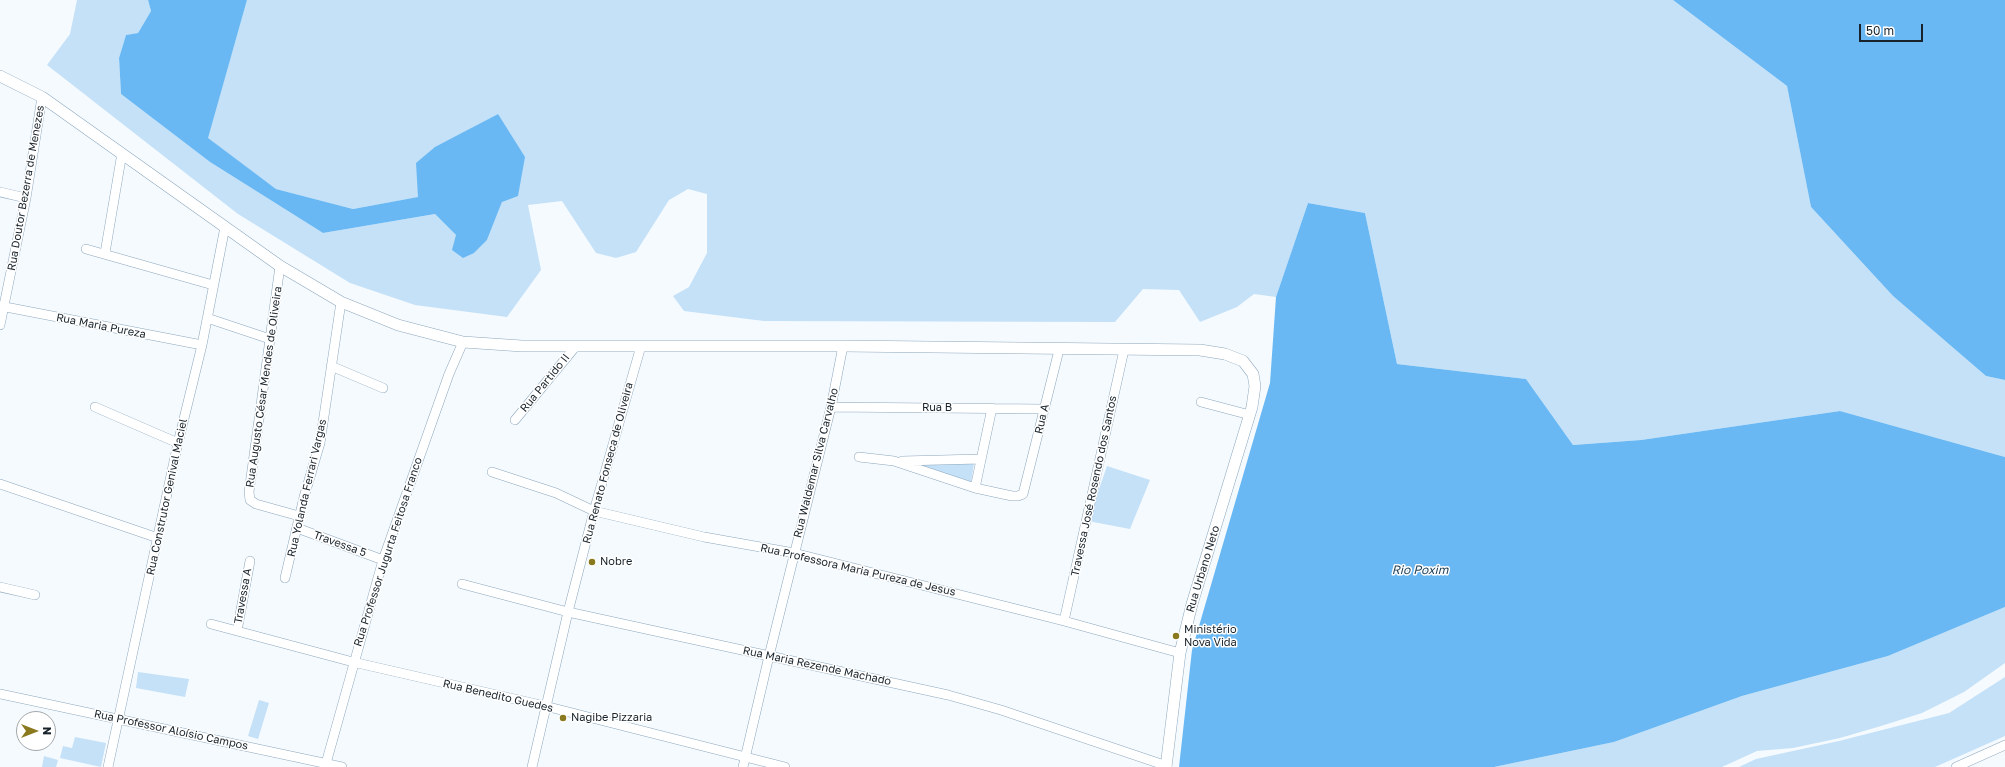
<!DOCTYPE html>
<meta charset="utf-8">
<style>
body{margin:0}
#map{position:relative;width:2005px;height:767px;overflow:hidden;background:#f5faff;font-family:"Golos Text",sans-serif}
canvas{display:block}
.north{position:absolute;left:16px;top:711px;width:40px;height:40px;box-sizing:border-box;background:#fff;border:1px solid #a3a7aa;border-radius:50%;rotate:90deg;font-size:11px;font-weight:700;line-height:16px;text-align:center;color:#19232b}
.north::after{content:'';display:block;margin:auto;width:14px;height:18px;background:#8b791f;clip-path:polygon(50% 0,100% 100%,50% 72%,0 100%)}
.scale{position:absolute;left:1859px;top:24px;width:64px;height:18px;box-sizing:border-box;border:2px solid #19232b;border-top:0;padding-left:5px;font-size:12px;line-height:14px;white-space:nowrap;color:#19232b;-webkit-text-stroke:3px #fff;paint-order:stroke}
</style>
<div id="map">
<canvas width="2005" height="767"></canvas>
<div class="north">N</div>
<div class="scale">50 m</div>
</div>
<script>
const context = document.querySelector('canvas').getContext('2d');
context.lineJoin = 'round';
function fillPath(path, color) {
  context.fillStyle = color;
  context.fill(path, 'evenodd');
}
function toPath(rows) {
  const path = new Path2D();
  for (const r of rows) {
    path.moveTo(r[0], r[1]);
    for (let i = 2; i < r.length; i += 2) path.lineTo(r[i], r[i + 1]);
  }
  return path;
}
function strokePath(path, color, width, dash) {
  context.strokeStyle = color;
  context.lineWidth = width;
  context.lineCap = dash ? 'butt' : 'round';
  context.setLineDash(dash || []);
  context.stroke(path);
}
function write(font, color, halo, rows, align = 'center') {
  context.font = font + ' "Golos Text",sans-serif';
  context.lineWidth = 3;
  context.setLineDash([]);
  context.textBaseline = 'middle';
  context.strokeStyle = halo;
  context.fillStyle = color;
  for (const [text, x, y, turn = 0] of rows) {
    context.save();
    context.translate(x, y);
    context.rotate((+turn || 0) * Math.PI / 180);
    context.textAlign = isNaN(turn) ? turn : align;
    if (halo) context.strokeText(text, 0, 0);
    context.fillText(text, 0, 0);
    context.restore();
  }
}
fillPath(toPath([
 [77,0,148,0,151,11,138,33,126,35,119,58,121,94,210,162,323,233,435,214,474,253,487,240,502,202,498,114,470,129,419,197,353,209,276,189,207,139,247,0,1673,0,1787,86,1811,207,1893,296,1986,376,2005,380,2005,457,1840,411,1641,440,1573,445,1526,379,1397,364,1365,213,1308,203,1276,297,1254,294,1237,307,1200,322,1179,290,1143,289,1115,322,764,321,684,311,673,296,689,287,707,253,707,194,688,189,669,200,636,252,616,258,596,253,562,201,528,205,541,270,507,317,415,305,350,283,238,214,47,65,70,34],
 [974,463,971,482,915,464],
 [1107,466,1150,480,1130,529,1088,521],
 [2005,607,2005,663,1964,692,1922,713,1881,726,1840,738,1793,748,1757,751,1722,767,1494,767,1614,742,1742,696,1888,656],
 [138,672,189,679,185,697,136,688],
 [2005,677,2005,736,1935,767,1739,767,1756,759,1839,741,1949,713],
 [259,700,269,703,258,739,248,736],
 [75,737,106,743,101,767,60,758,63,746,72,748],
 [44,756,58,760,56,767,42,767]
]), '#c4e1f8');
fillPath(toPath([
 [148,0,247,0,208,138,276,189,353,209,418,197,416,163,435,147,498,114,525,157,518,196,502,202,487,240,474,253,463,258,452,250,456,235,435,214,323,233,210,162,121,94,119,58,126,35,138,33,151,11],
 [1673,0,2005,0,2005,380,1986,376,1893,296,1811,207,1787,86],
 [1308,203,1365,213,1397,364,1526,379,1573,445,1641,440,1840,411,2005,457,2005,607,1888,656,1742,696,1614,742,1494,767,1179,767,1192,650,1270,383,1276,297]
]), '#69b8f3');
const minor = toPath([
 [0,192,26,198],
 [86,249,213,285],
 [105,253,122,153],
 [280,266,249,492,250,500,256,504,299,516],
 [0,306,202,345],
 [207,318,270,339],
 [0,325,26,198,42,97],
 [331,366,383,388],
 [1201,402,1250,415],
 [95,407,178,443],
 [831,407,1044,409],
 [515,420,576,346],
 [859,457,894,461,975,488,1012,496,1018,496,1023,494,1059,350],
 [902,461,980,459],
 [492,472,556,493,594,511,704,537,794,553,1064,621,1180,653],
 [0,484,158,538],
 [975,488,992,408],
 [297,528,383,560],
 [285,578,304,497,320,443,341,302],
 [462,584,568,612,948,695,1001,710,1167,766],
 [0,587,35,595],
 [1064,621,1124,350],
 [211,624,353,662,545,706,785,767],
 [237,631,250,561],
 [0,694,342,767],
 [108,767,178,443,202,345,225,227],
 [325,767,383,560,449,374,463,342],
 [532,767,568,612,594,511,641,346],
 [743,767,769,656,831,407,843,346],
 [1956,767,2005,745]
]);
const tertiary = toPath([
 [0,76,42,97,280,266,341,302,398,325,463,342,522,346,843,346,1200,350,1225,354,1243,361,1253,374,1255,386,1252,407,1192,604,1180,653,1166,767]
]);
strokePath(minor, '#8da7bc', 10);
strokePath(tertiary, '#8da7bc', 12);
strokePath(minor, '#fff', 9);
strokePath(tertiary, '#fff', 11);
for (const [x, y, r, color] of [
 [592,562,4,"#8b791f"],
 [1176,636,4,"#8b791f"],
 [563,718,4,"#8b791f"]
]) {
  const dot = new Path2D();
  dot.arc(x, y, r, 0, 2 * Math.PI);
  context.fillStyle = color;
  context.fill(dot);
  strokePath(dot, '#fff', 1.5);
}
write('11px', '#19232b', '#fff', [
 ["Rua Doutor Bezerra de Menezes",26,188,-80],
 ["Rua Maria Pureza",101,326,11],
 ["Rua Partido II",545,383,-51],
 ["Rua Augusto César Mendes de Oliveira",264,387,-82],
 ["Rua B",937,408],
 ["Rua A",1042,419,-77],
 ["Rua Renato Fonseca de Oliveira",608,463,-75],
 ["Rua Waldemar Silva Carvalho",816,463,-76],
 ["Travessa José Rosendo dos Santos",1094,486,-78],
 ["Rua Yolanda Ferrari Vargas",307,488,-77],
 ["Rua Construtor Genival Maciel",167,497,-78],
 ["Travessa 5",340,544,20],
 ["Rua Professor Jugurta Feitosa Franco",388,552,-72],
 ["Rua Urbano Neto",1203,569,-73],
 ["Rua Professora Maria Pureza de Jesus",858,570,13],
 ["Travessa A",243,596,-80],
 ["Rua Maria Rezende Machado",817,666,12],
 ["Rua Benedito Guedes",498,696,13],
 ["Rua Professor Aloísio Campos",171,730,12]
]);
write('11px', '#19232b', '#fff', [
 ["Nobre",600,562],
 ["Ministério",1184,630],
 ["Nova Vida",1184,643],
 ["Nagibe Pizzaria",571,718]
], 'left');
write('italic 12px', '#1b3d55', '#fff', [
 ["Rio Poxim",1420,570]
]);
</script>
